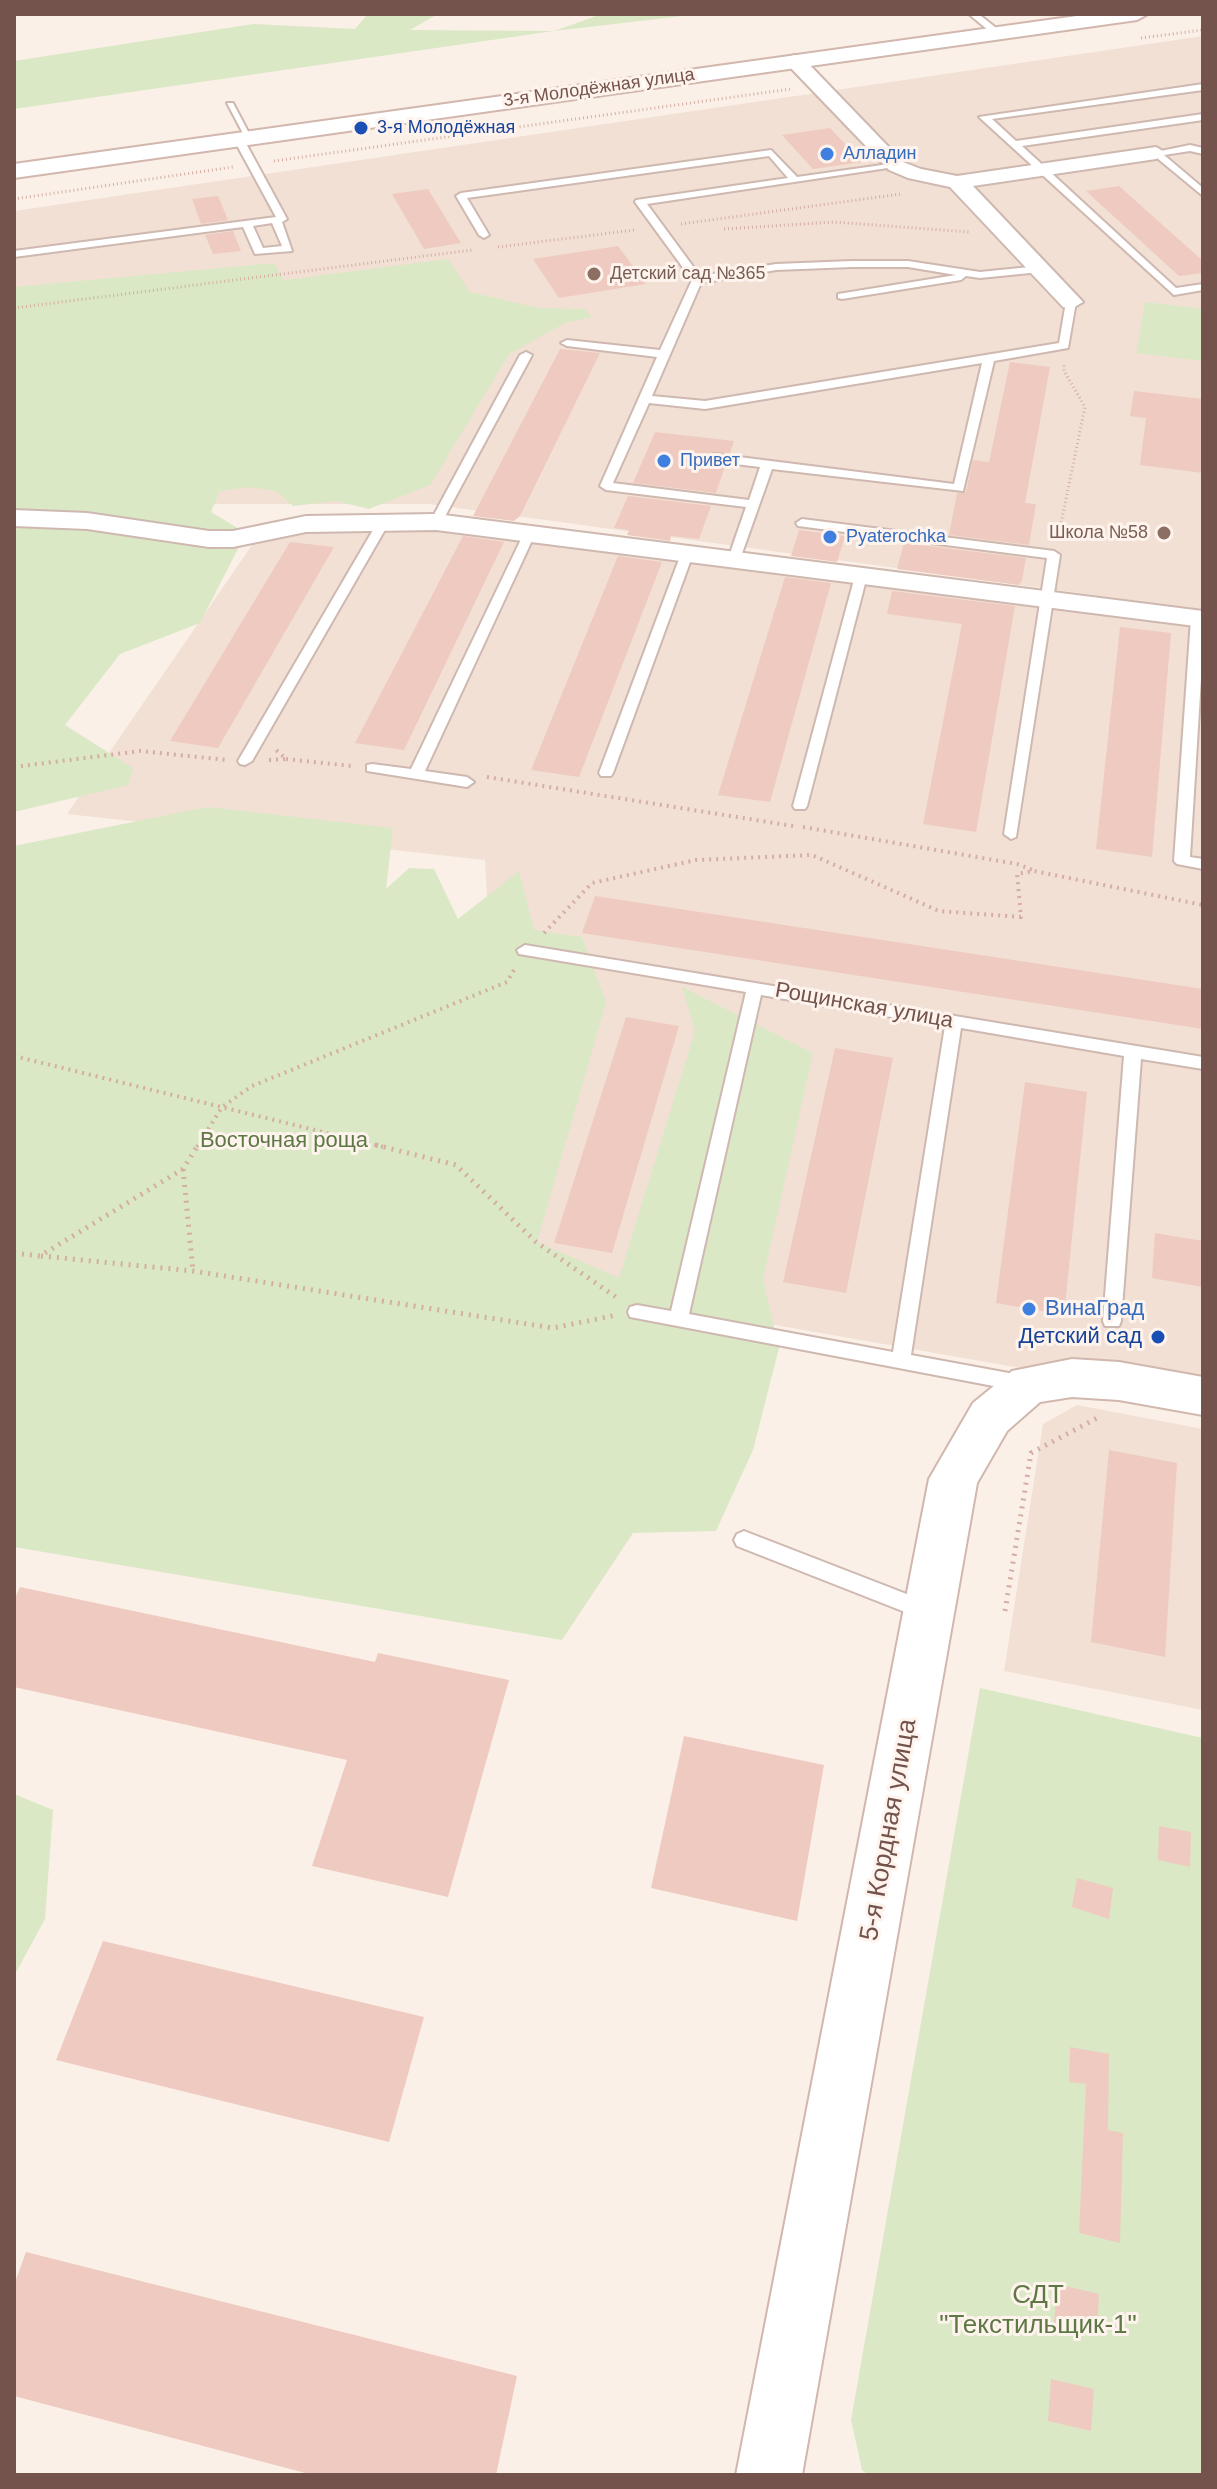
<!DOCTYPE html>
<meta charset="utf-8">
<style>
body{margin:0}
#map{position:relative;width:1217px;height:2489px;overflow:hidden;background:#fbf0e7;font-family:Arial,sans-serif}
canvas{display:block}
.frame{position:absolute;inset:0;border:16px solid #73534c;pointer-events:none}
</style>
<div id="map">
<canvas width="1217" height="2489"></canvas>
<div class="frame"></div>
</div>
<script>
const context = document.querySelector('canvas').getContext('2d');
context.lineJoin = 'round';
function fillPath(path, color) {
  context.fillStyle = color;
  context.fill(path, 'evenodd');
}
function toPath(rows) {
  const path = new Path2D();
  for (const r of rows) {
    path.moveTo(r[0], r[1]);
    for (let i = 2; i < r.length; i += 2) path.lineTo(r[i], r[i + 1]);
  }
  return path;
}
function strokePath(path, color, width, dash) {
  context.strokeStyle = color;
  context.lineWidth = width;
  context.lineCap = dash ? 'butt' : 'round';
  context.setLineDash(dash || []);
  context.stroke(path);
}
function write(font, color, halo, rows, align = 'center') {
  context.font = font + ' Arial,sans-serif';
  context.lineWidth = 6;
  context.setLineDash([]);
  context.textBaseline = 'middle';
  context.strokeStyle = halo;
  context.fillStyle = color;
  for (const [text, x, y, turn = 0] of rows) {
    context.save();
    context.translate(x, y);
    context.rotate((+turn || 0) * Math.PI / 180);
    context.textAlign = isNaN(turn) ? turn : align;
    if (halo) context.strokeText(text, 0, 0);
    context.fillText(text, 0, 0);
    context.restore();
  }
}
fillPath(toPath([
 [1203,36,1203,610,428,504,14,504,14,211],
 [446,527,1203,627,1203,1400,507,1278,485,860,67,814,252,545,310,531],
 [1077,1405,1203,1429,1203,1710,1004,1671,1043,1424]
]), '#f2e0d5');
fillPath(toPath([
 [368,14,438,14,410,30,554,31,602,14,700,14,554,31,14,109,14,61,253,24,355,29],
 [448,259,470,292,538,308,585,309,592,317,565,323,509,354,430,485,369,509,336,501,293,506,276,491,248,487,220,491,211,512,246,533,200,623,120,654,65,725,133,768,128,785,14,812,14,287,274,263,284,280],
 [1145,302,1203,309,1203,361,1136,353],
 [207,807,393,828,386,889,409,868,434,869,458,919,519,871,534,930,582,937,606,1002,537,1242,619,1278,695,1031,682,987,813,1053,763,1279,779,1348,753,1450,716,1531,633,1533,562,1640,14,1547,14,846],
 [980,1688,1203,1738,1203,2475,868,2475,862,2470,851,2420],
 [14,1794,53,1810,45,1919,14,1976]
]), '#dae8c6');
fillPath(toPath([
 [830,128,862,162,813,169,782,135],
 [1119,186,1203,261,1203,273,1179,276,1086,191],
 [428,189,451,227,461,243,424,249,392,194],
 [218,196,228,220,201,224,192,199],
 [233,231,241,251,213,254,205,235],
 [618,246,646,284,559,298,533,259],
 [560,349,600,353,520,516,514,521,473,516],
 [1010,362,1050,367,1025,503,1036,504,1029,545,949,535,957,493,966,492,973,460,989,462],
 [1134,391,1203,399,1203,473,1140,465,1146,418,1130,416],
 [655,432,734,441,730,453,709,453,709,463,725,466,716,493,633,483],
 [628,496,711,506,699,539,671,536,670,541,627,535,629,530,614,528],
 [799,530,845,536,837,562,791,556],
 [463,536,504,542,404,750,355,743],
 [290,542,334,547,218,748,170,741],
 [904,543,1026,558,1022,580,1019,585,897,569],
 [618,556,662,562,579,777,531,770],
 [785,577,831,583,770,802,718,795],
 [892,591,1015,606,976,832,923,824,962,624,887,614],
 [1120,627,1171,633,1152,857,1096,849],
 [595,896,1203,989,1203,1029,582,933],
 [626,1017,679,1026,612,1253,554,1243],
 [835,1048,893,1058,846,1293,783,1282],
 [1025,1082,1087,1092,1064,1315,996,1303],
 [1155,1233,1203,1241,1203,1287,1152,1278],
 [1109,1450,1177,1463,1165,1657,1091,1642],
 [20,1587,375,1662,378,1653,509,1680,448,1897,312,1866,347,1760,14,1687,14,1600],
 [684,1736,824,1765,797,1921,651,1888],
 [1159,1826,1191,1832,1190,1867,1158,1860],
 [1077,1878,1113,1888,1109,1919,1072,1907],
 [103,1941,424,2017,389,2142,56,2060],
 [1070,2047,1109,2054,1108,2130,1123,2133,1120,2243,1079,2233,1086,2084,1069,2082],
 [26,2252,517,2376,496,2475,313,2475,14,2396,14,2285],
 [1057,2284,1099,2294,1097,2334,1054,2323],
 [1051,2379,1094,2389,1091,2431,1048,2421]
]), '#efcac0');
const lane = toPath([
 [984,14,981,16,1000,31,1000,35,994,35,970,15,984,14],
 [1203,84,1203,90,992,119,1016,141,1203,114,1203,120,1022,146,1176,288,1203,284,1203,290,1174,295,979,117,1203,84],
 [227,103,233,103,252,139,246,139,227,103],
 [238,135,243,138,287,219,282,222,292,251,255,254,243,227,14,257,14,251,276,217,233,138,238,135],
 [272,223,282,246,263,248,253,226,272,223],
 [1190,145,1203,148,1203,154,1190,151,1164,155,1203,188,1203,196,1151,153,1190,145],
 [771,150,797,177,896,163,901,166,647,204,700,276,776,264,852,261,908,261,980,272,1040,266,1045,269,1040,272,980,278,966,276,961,280,842,299,838,298,838,294,956,275,908,267,852,267,776,270,701,283,652,396,705,401,1059,343,1066,302,1071,299,1076,302,1068,348,994,361,963,491,772,469,740,559,734,563,728,559,746,507,606,490,600,486,657,357,567,346,561,343,567,340,660,350,692,280,635,202,636,200,788,178,769,156,467,198,489,235,484,238,479,235,456,196,461,193,771,150],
 [982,363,954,484,715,454,711,455,711,461,760,467,749,500,613,483,649,403,705,409,982,363],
 [526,352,532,355,442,522,432,525,430,522,520,355,526,352],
 [380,518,390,521,252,761,245,765,240,764,238,761,380,518],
 [802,519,1054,551,1060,555,1016,837,1011,839,1004,834,1047,558,798,526,796,523,802,519],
 [525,531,535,534,425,771,467,777,474,782,467,787,367,771,367,765,372,764,411,769,525,531],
 [687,550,693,554,613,773,611,776,601,776,599,773,681,554,687,550],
 [861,572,867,576,807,806,805,809,795,809,793,806,855,576,861,572],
 [1198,615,1203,617,1203,646,1190,857,1203,859,1203,869,1177,864,1174,861,1191,619,1198,615],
 [525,945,1203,1057,1203,1069,1141,1059,1121,1321,1119,1326,1105,1326,1103,1321,1124,1056,961,1028,911,1355,1025,1376,1032,1378,1035,1384,1032,1390,1025,1392,630,1317,628,1312,630,1307,637,1305,671,1311,746,992,519,954,517,950,525,945],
 [761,995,945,1026,893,1352,689,1314,761,995],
 [744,1531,935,1605,938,1612,935,1619,928,1621,737,1546,734,1540,737,1534,744,1531]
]);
const street = toPath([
 [795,55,802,57,903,162,921,169,957,176,1156,147,1166,153,1156,159,973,186,1083,302,1071,309,1063,307,950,187,908,178,889,170,788,65,785,61,788,57,795,55],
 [14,510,87,513,209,531,233,531,306,516,436,514,1203,611,1203,627,436,530,306,532,233,547,209,547,87,529,14,526,14,510]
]);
const secondary = toPath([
 [1091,14,1148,14,1137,20,14,178,14,164,1091,14],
 [1072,1359,1119,1362,1203,1377,1203,1415,1119,1400,1072,1397,1040,1402,1007,1431,977,1483,802,2475,736,2475,929,1479,973,1403,1012,1371,1072,1359]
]);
strokePath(lane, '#ceb8b0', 4);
strokePath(street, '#ceb8b0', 4);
strokePath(secondary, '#d1b7ae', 4);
strokePath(toPath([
 [1141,38,1203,30],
 [274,161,791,89],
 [14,199,233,167],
 [681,224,901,194],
 [724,229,834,222,969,232],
 [498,247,635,230],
 [14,308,472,250],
 [1058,538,1085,407,1064,371,1064,364]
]), '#d4ada3', 3, [1, 3]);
strokePath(toPath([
 [286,759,352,766],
 [269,760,286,759,276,750],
 [14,767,140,751,227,760],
 [487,777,793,826],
 [803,827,1017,864,1033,870],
 [544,933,592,883,696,860,812,855,939,911,1021,917,1017,874,1034,871,1203,905],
 [14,1056,384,1147],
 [197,1147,222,1107,252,1086,507,982,515,968]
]), '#d4ada3', 4, [2, 5]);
strokePath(toPath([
 [376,1145,456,1165,536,1242,619,1299],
 [183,1169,193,1271],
 [14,1253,40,1256,183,1169,198,1145],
 [41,1256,193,1271,553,1328,617,1315],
 [1005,1611,1031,1453,1101,1416]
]), '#d4ada3', 5, [2, 6]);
fillPath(lane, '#fff');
fillPath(street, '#fff');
fillPath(secondary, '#fff');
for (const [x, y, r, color] of [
 [361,128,8,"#1a4fb4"],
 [827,154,8,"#3f7fe0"],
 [594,274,8,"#8d6e63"],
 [664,461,8,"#3f7fe0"],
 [1164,533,8,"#8d6e63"],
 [830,537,8,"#3f7fe0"],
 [1029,1309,8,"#3f7fe0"],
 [1158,1337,8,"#1a4fb4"]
]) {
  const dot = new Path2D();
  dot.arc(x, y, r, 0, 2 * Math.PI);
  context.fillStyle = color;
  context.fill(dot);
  strokePath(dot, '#fef4ed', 3);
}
write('18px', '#73534c', '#fef4ed', [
 ["3-я Молодёжная улица",599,88,-8]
]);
write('18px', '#164399', '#fef4ed', [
 ["3-я Молодёжная",377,128]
], 'left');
write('18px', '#366cbe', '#fef4ed', [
 ["Алладин",843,154],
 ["Привет",680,461],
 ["Pyaterochka",846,537]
], 'left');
write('18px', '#785e54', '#fef4ed', [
 ["Детский сад №365",610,274],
 ["Школа №58",1148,533,"right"]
], 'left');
write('22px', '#73534c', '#fef4ed', [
 ["Рощинская улица",864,1006,10]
]);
write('22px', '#5e7845', '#fef4ed', [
 ["Восточная роща",284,1141]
]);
write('22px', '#366cbe', '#fef4ed', [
 ["ВинаГрад",1045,1309]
], 'left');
write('22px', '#164399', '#fef4ed', [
 ["Детский сад",1142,1337]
], 'right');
write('26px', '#73534c', '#fef4ed', [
 ["5-я Кордная улица",889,1830,-80]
]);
write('26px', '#5e7845', '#fef4ed', [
 ["СДТ",1038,2296],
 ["\"Текстильщик-1\"",1038,2326]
]);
</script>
